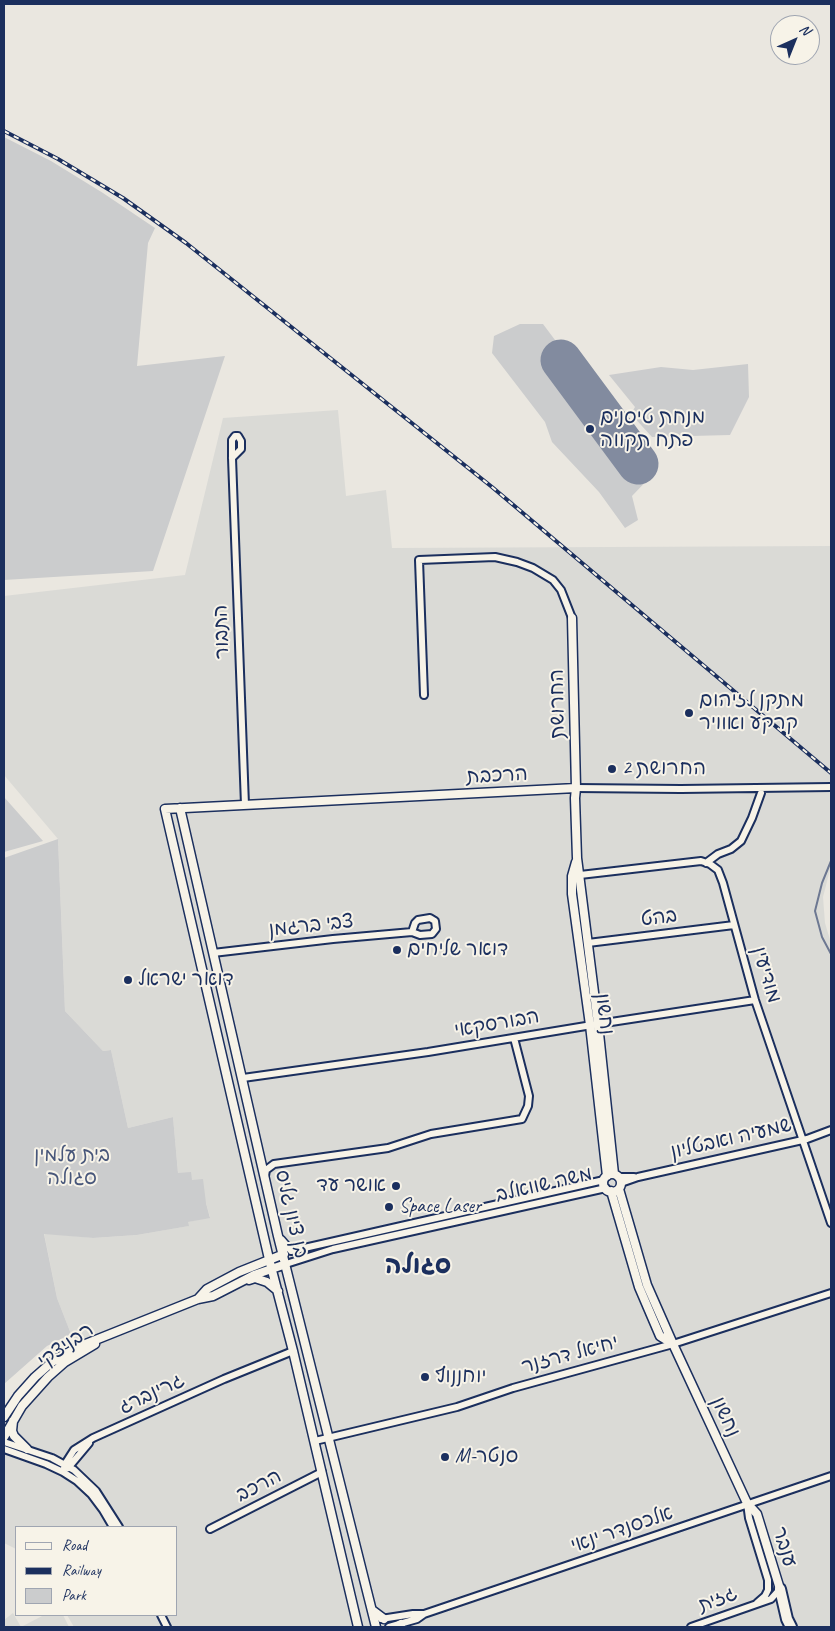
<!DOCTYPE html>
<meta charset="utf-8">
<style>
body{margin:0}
#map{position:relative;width:835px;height:1631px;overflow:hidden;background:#eae7e0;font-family:Caveat,sans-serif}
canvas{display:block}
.frame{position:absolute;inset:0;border:5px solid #1b2f5e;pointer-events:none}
.legend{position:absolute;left:15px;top:1526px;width:162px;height:90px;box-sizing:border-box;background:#f7f3e8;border:1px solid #9fa5b1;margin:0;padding:6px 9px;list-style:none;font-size:15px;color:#1b2f5e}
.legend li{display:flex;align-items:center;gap:10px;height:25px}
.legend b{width:25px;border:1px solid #9fa5b1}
.north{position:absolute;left:770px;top:15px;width:50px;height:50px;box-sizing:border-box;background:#f7f3e8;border:1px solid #9fa5b1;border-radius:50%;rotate:44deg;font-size:14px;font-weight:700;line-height:20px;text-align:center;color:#1b2f5e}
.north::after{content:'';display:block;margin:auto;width:18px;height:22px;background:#1b2f5e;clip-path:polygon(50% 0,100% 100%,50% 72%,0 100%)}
</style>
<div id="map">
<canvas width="835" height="1631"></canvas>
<div class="frame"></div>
<ul class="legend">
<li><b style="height:6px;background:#f7f3e8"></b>Road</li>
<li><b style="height:6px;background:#1b2f5e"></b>Railway</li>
<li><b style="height:14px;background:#cbcccd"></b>Park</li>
</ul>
<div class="north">N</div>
</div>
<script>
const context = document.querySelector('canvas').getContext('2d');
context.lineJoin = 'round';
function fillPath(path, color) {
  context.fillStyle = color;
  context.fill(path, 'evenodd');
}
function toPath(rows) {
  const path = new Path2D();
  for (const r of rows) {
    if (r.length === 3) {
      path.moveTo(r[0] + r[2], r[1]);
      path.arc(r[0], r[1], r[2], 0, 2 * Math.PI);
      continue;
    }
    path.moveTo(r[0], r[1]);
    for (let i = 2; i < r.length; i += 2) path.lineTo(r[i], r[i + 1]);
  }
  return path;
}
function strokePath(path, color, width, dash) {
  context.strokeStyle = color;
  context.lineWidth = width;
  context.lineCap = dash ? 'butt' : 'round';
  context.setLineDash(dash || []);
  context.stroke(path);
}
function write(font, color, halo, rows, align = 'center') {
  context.font = font + ' Caveat,"Playpen Sans Hebrew",sans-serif';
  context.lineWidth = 4;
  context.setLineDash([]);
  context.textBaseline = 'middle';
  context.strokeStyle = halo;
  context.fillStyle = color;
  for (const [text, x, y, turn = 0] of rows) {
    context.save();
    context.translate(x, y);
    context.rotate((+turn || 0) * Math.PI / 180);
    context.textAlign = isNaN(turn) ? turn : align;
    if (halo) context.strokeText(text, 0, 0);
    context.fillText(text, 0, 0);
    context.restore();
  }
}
fillPath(toPath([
 [338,410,346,496,386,490,392,548,831,546,831,866,823,897,825,923,831,943,831,1627,74,1627,67,1615,176,1615,176,1527,16,1527,16,1549,4,1543,4,1456,17,1422,29,1402,48,1379,82,1355,71,1334,57,1298,44,1233,93,1238,137,1235,188,1226,187,1222,210,1217,206,1203,191,1180,191,1173,178,1173,173,1117,128,1128,111,1050,103,1051,65,1011,58,839,4,775,4,596,185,575,223,418],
 [13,1613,21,1627,44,1615,63,1615,69,1627,4,1627,4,1620]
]), '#dadad6');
fillPath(toPath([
 [4,137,51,161,103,193,155,228,148,243,137,366,225,356,153,571,4,580],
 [520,324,543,324,558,344,572,348,604,393,613,396,622,415,650,450,656,465,655,467,657,470,632,496,638,520,625,528,599,492,552,442,545,422,492,353,494,336],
 [748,364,749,397,730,435,652,437,631,414,635,407,609,375,661,367,693,370],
 [4,797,43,841,4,852],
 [58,839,65,1011,103,1051,111,1050,128,1128,173,1117,178,1173,191,1172,192,1180,203,1179,206,1203,210,1218,188,1222,189,1226,137,1235,93,1238,44,1234,57,1298,71,1334,47,1346,4,1384,4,858]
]), '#cbcccd');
strokePath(toPath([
 [831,861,822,883,815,911,822,937,831,954]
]), '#6d7892', 2);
strokePath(toPath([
 [561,360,638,464]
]), '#828b9f', 41);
const minor = toPath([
 [232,458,241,449,241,441,238,436,235,436,232,440,232,458,245,805],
 [424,695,419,560,495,557,517,562,533,568,553,580,561,590,572,618],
 [576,788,681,789,831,787],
 [706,863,718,854,731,849,741,841,752,818,761,793],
 [580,875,701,861,710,864,718,870,723,883,755,1000,831,1223],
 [588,943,734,925],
 [213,953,333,939,412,932,420,935,432,934,436,929,435,921,430,918,418,920,415,923,412,932],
 [243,1078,428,1052,598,1024,755,1000],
 [265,1176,266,1170,274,1164,388,1148,431,1134,522,1119,528,1106,529,1096,514,1038],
 [618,1177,634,1177],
 [621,1183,638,1177,807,1139,831,1130],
 [291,1251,604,1180],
 [286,1264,333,1249,606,1188],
 [315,1441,457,1407,513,1388,673,1344,831,1293],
 [4,1442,52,1458,74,1470,96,1491,119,1527],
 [4,1449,46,1464,63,1472,77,1481,91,1494,103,1510,113,1527],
 [68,1468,89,1443],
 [63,1472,65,1464,74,1450,93,1438,224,1379,293,1351],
 [747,1503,749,1518,768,1580,768,1590,765,1596,757,1603],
 [210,1529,322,1472],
 [161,1615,167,1627],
 [381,1619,413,1614,424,1614],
 [389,1627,417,1619,424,1614,831,1476],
 [691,1627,771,1599,780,1589]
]);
const tertiary = toPath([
 [572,618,576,788,575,798,577,858,598,1024,614,1174],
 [180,808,278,1236,376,1627],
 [576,862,572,876,572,894,590,1025,607,1176],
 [612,1183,9],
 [619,1189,647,1285,673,1344,747,1503,757,1514,780,1589],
 [611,1191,639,1287,660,1336,673,1344],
 [281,1240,287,1247,295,1250],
 [249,1280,255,1278,267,1282,278,1291],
 [198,1299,207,1289,239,1272,284,1254],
 [4,1417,18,1396,35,1377,52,1362,78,1347,198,1299,213,1296,254,1275,286,1264],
 [13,1421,12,1431,14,1436,27,1449],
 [4,1437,22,1406,48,1377,65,1362,95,1344],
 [372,1610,384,1619],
 [358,1627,293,1351,269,1259,165,809,576,788],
 [396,1627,401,1624]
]);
const trunk = toPath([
 [780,1589,787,1619,791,1627]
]);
strokePath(minor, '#1b2f5e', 10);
strokePath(tertiary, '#1b2f5e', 11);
strokePath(trunk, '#1b2f5e', 14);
strokePath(minor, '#f7f3e8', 6);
strokePath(tertiary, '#f7f3e8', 8);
strokePath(trunk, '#f7f3e8', 10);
const rail = toPath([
 [4,131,58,159,123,198,186,243,492,487,831,773]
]);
strokePath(rail, '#1b2f5e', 4);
strokePath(rail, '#f7f3e8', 2, [5.5]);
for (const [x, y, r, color] of [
 [590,429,5,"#1b2f5e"],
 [689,713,5,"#1b2f5e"],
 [612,769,5,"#1b2f5e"],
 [397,950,5,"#1b2f5e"],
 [128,980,5,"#1b2f5e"],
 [396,1186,5,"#1b2f5e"],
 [389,1207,5,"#1b2f5e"],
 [425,1377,5,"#1b2f5e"],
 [445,1457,5,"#1b2f5e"]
]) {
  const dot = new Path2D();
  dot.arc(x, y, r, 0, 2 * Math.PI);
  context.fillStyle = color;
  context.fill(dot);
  strokePath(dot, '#f7f3e8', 2);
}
write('20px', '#1b2f5e', '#f7f3e8', [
 ["מנחת טיסנים",600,418],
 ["פתח תקווה",600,441],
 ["מתקן לזיהום",699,701],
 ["קרקע ואוויר",699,724],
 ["החרושת 2",622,769],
 ["דואר שליחים",407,950],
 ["דואר ישראל",138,980],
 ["אושר עד",386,1186,"right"],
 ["Space Laser",399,1207],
 ["יוחננוף",435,1377],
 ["M-סנטר",455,1457]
], 'left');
write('20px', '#1b2f5e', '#f7f3e8', [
 ["התבור",222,632,-92],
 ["החרושת",558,704,-91],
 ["הרכבת",497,776,-3],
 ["בהט",659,918,-7],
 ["צבי ברגמן",311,926,-6],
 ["מודיעין",766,975,73],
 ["נחשון",604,1014,83],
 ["הבורסקאי",497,1024,-10],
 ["שמעיה ואבטליון",731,1139,-13],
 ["משה שוואלב",544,1185,-13],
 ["בן ציון גליס",291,1214,77],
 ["רבניצקי",66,1346,-35],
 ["יחיאל דרזנר",570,1355,-15],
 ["גרינברג",152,1394,-25],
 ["נחשון",725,1417,65],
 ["הרכב",259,1486,-27],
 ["אלכסנדר ינאי",622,1530,-19],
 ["ענבר",784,1547,73],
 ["גזית",718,1600,-21]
]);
write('20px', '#47567a', '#f7f3e8', [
 ["בית עלמין",72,1156],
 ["סגולה",72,1179]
]);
write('bold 25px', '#1b2f5e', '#f7f3e8', [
 ["סגולה",418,1266]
]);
</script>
